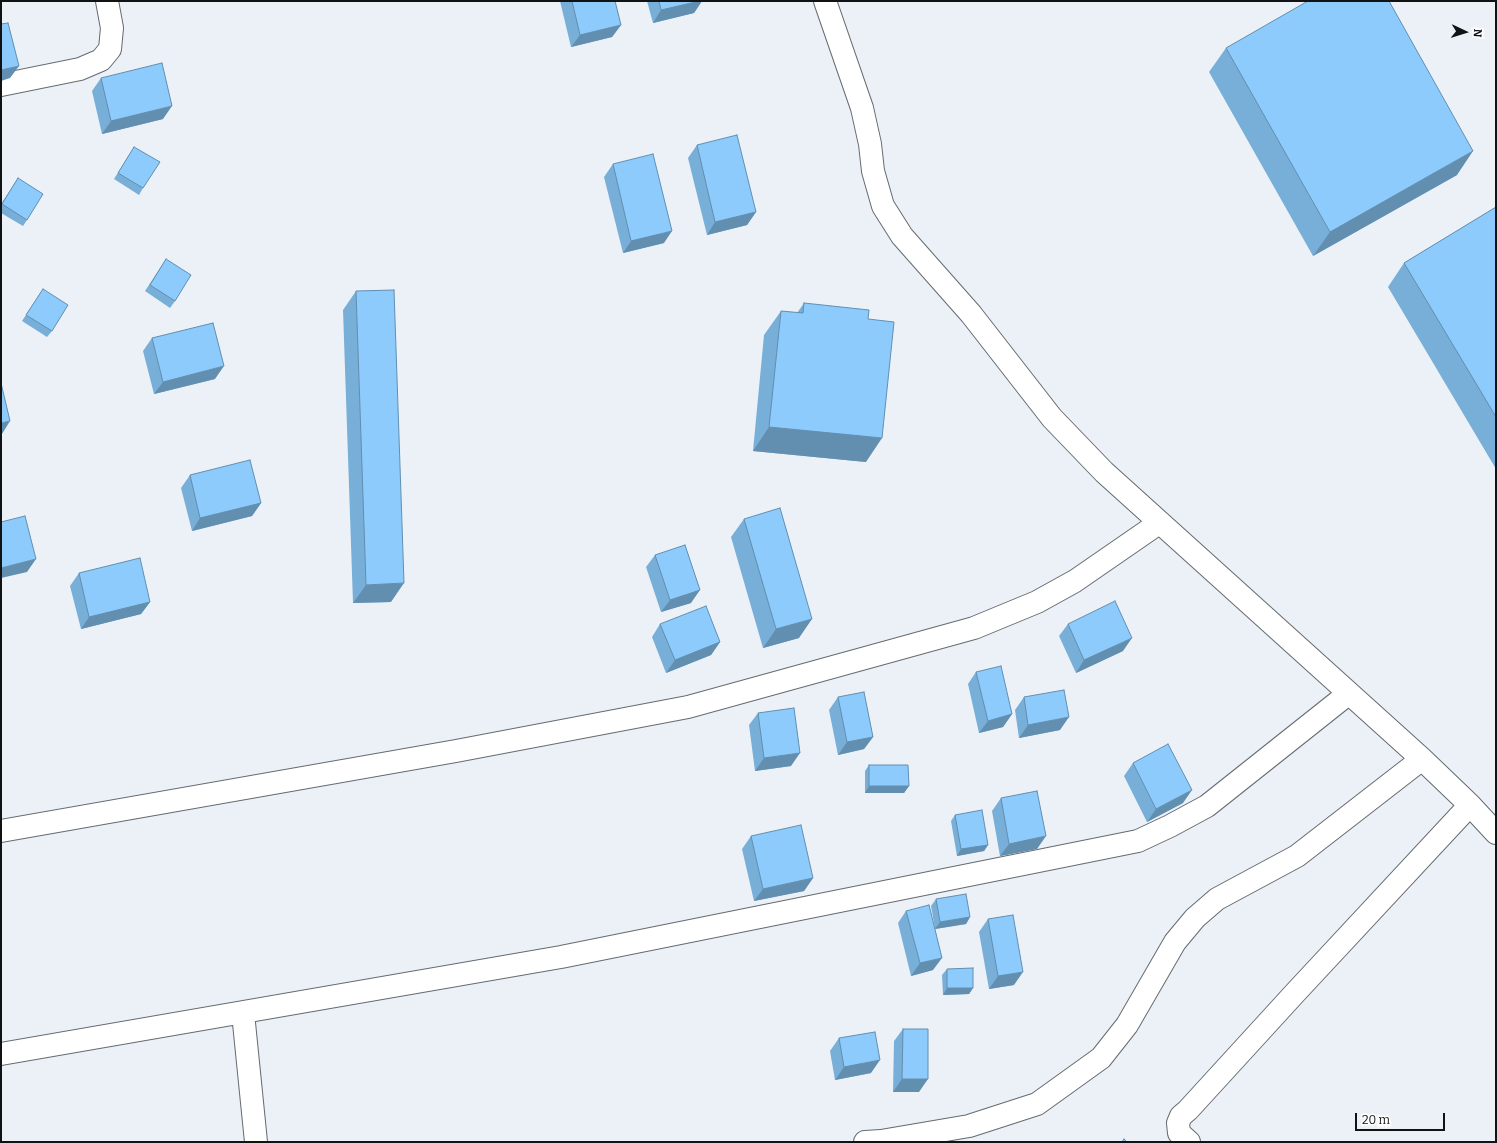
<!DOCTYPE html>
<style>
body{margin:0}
#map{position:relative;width:1497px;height:1143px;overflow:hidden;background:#ebf1f7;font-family:Bitter,serif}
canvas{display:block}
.frame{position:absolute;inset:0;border:2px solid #101214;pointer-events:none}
.north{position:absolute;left:1445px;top:12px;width:40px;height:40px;-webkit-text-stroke:3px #fff;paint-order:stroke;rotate:94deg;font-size:11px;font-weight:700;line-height:16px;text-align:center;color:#101214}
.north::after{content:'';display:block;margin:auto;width:14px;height:18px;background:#101214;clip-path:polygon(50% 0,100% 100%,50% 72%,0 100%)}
.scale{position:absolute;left:1355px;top:1113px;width:90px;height:18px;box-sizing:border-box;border:2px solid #101214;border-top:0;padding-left:5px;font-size:12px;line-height:14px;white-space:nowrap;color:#101214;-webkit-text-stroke:3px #fff;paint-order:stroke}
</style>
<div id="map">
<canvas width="1497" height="1143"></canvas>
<div class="frame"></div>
<div class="north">N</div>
<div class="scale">20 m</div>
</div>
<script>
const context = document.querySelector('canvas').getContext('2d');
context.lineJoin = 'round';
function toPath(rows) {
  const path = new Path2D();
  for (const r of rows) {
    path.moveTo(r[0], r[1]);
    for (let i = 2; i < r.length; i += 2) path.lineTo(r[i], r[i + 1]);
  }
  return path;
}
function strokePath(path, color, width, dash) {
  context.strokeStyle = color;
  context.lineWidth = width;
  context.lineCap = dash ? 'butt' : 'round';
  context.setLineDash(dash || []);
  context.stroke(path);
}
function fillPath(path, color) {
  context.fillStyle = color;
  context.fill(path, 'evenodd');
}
const minor = toPath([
 [825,1,862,108,870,144,873,171,883,206,902,236,971,314,1052,418,1104,472,1422,759,1470,805,1496,833],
 [1,85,80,69,101,60,110,49,112,28,107,1],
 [1,831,456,751,688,707,974,628,1037,602,1075,581,1159,523],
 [243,1013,256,1142],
 [1,1054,561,957,1138,841,1170,826,1207,806,1348,694],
 [865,1142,881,1141,969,1126,1037,1104,1101,1058,1127,1025,1175,942,1195,918,1217,899,1297,856,1422,759],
 [1189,1142,1179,1133,1178,1123,1181,1116,1188,1110,1295,993,1470,805]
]);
strokePath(minor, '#656b70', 24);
strokePath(minor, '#fff', 22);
fillPath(toPath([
 [560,1,615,1,621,25,612,37,571,47],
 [647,1,702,1,694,13,653,23],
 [1226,48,1457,175,1313,256,1209,72],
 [101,78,163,119,102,134,92,91],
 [697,145,756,212,747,225,707,235,688,158],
 [134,147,143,188,139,195,114,179],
 [613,164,664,243,623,253,604,177],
 [18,178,27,220,23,226,1,213,1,204],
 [1496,207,1496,469,1388,287,1404,263],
 [166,259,175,301,170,308,145,291],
 [43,289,52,331,47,337,22,321],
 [356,291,391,602,353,603,343,310],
 [804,303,868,319,866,462,753,451,764,335,781,311,797,313],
 [152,338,215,379,154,394,143,351],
 [190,475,261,503,252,516,192,531,181,488],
 [744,519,799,638,763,648,731,537],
 [655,555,691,603,661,612,646,567],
 [79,573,150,602,141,614,81,629,70,586],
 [660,624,720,642,711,655,666,673,652,637],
 [1068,624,1123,651,1076,673,1059,636],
 [976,672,1012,714,1003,727,979,733,968,684],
 [838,697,873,737,864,749,838,755,829,710],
 [1024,697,1060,730,1019,738,1015,710],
 [758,713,791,766,755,771,749,725],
 [1133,763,1183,803,1147,822,1124,776],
 [869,765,909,786,904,793,865,793,865,771],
 [1001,798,1037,849,1000,856,992,811],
 [955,815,988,845,984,851,957,856,951,821],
 [751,836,813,878,804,891,754,901,742,849],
 [936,899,970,917,966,924,935,929,931,906],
 [906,911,933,970,911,976,898,923],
 [988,919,1014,985,989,989,979,932],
 [947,969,973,988,969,994,943,995,942,975],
 [903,1029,919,1092,893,1092,894,1041],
 [839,1038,871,1073,835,1080,830,1051]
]), '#78afd8');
fillPath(toPath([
 [700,1,702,1,694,13,653,23,661,10],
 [621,25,612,37,571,47,580,35],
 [19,66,10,78,1,81,1,70],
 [172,106,163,119,102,134,111,121],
 [1473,151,1457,175,1313,256,1330,232],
 [756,212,747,225,707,235,715,222],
 [672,231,664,243,623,253,631,241],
 [224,366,215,379,154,394,163,382],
 [10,421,2,434,1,434,1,423],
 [769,427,882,438,866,462,753,451],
 [261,503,252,516,192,531,200,518],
 [36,559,27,572,1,578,1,568],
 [404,583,391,602,353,603,366,585],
 [700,590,691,603,661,612,670,600],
 [150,602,141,614,81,629,89,617],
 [812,619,799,638,763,648,776,629],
 [1132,638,1123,651,1076,673,1084,660],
 [720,642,711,655,666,673,675,660],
 [1012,714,1003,727,979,733,988,721],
 [1069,717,1060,730,1019,738,1028,725],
 [873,737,864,749,838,755,847,742],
 [800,753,791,766,755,771,764,758],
 [869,786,909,786,904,793,865,793],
 [1192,790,1183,803,1147,822,1156,809],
 [1046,836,1037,849,1000,856,1009,844],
 [988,845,984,851,957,856,961,849],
 [813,878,804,891,754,901,763,889],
 [970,917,966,924,935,929,940,922],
 [942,958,933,970,911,976,920,963],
 [1023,972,1014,985,989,989,998,976],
 [947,988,973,988,969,994,943,995],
 [880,1060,871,1073,835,1080,844,1067],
 [902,1079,928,1079,919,1092,893,1092]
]), '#628eb0');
const building = toPath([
 [572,1,615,1,621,25,580,35,572,1],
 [659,1,700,1,661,10,659,1],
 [1308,1,1389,1,1473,151,1330,232,1226,48,1308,1],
 [8,23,19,66,1,70,1,24,8,23],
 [162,63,172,106,111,121,101,78,162,63],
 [737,135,756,212,715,222,697,145,737,135],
 [134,147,160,162,143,188,118,173,134,147],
 [653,154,672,231,631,241,613,164,653,154],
 [18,178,43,194,27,220,2,204,18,178],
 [1496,207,1496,417,1404,263,1496,207],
 [166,259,191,275,175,301,150,285,166,259],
 [43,289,68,305,52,331,26,315,43,289],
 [394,290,404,583,366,585,356,291,394,290],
 [804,303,869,310,868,319,894,322,882,438,769,427,781,311,803,313,804,303],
 [213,323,224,366,163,382,152,338,213,323],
 [1,383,10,421,1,423,1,383],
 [250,460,261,503,200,518,190,475,250,460],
 [780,508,812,619,776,629,744,519,780,508],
 [25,516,36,559,1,568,1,522,25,516],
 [685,545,700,590,670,600,655,555,685,545],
 [140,558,150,602,89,617,79,573,140,558],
 [1115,601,1132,638,1084,660,1068,624,1115,601],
 [706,606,720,642,675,660,660,624,706,606],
 [1001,666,1012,714,988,721,976,672,1001,666],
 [1064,690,1069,717,1028,725,1024,697,1064,690],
 [864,692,873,737,847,742,838,697,864,692],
 [794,708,800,753,764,758,758,713,794,708],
 [1168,744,1192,790,1156,809,1133,763,1168,744],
 [869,765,908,765,909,786,869,786,869,765],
 [1037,791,1046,836,1009,844,1001,798,1037,791],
 [982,810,988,845,961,849,955,815,982,810],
 [801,825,813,878,763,889,751,836,801,825],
 [966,894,970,917,940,922,936,899,966,894],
 [929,905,942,958,920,963,906,911,929,905],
 [1013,915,1023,972,998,976,988,919,1013,915],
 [973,968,973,988,947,988,947,969,973,968],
 [903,1029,928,1029,928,1079,902,1079,903,1029],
 [875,1032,880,1060,844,1067,839,1038,875,1032],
 [1124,1139,1127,1142,1122,1142,1124,1139]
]);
fillPath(building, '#8ccbfb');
strokePath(building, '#628eb0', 1);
</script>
